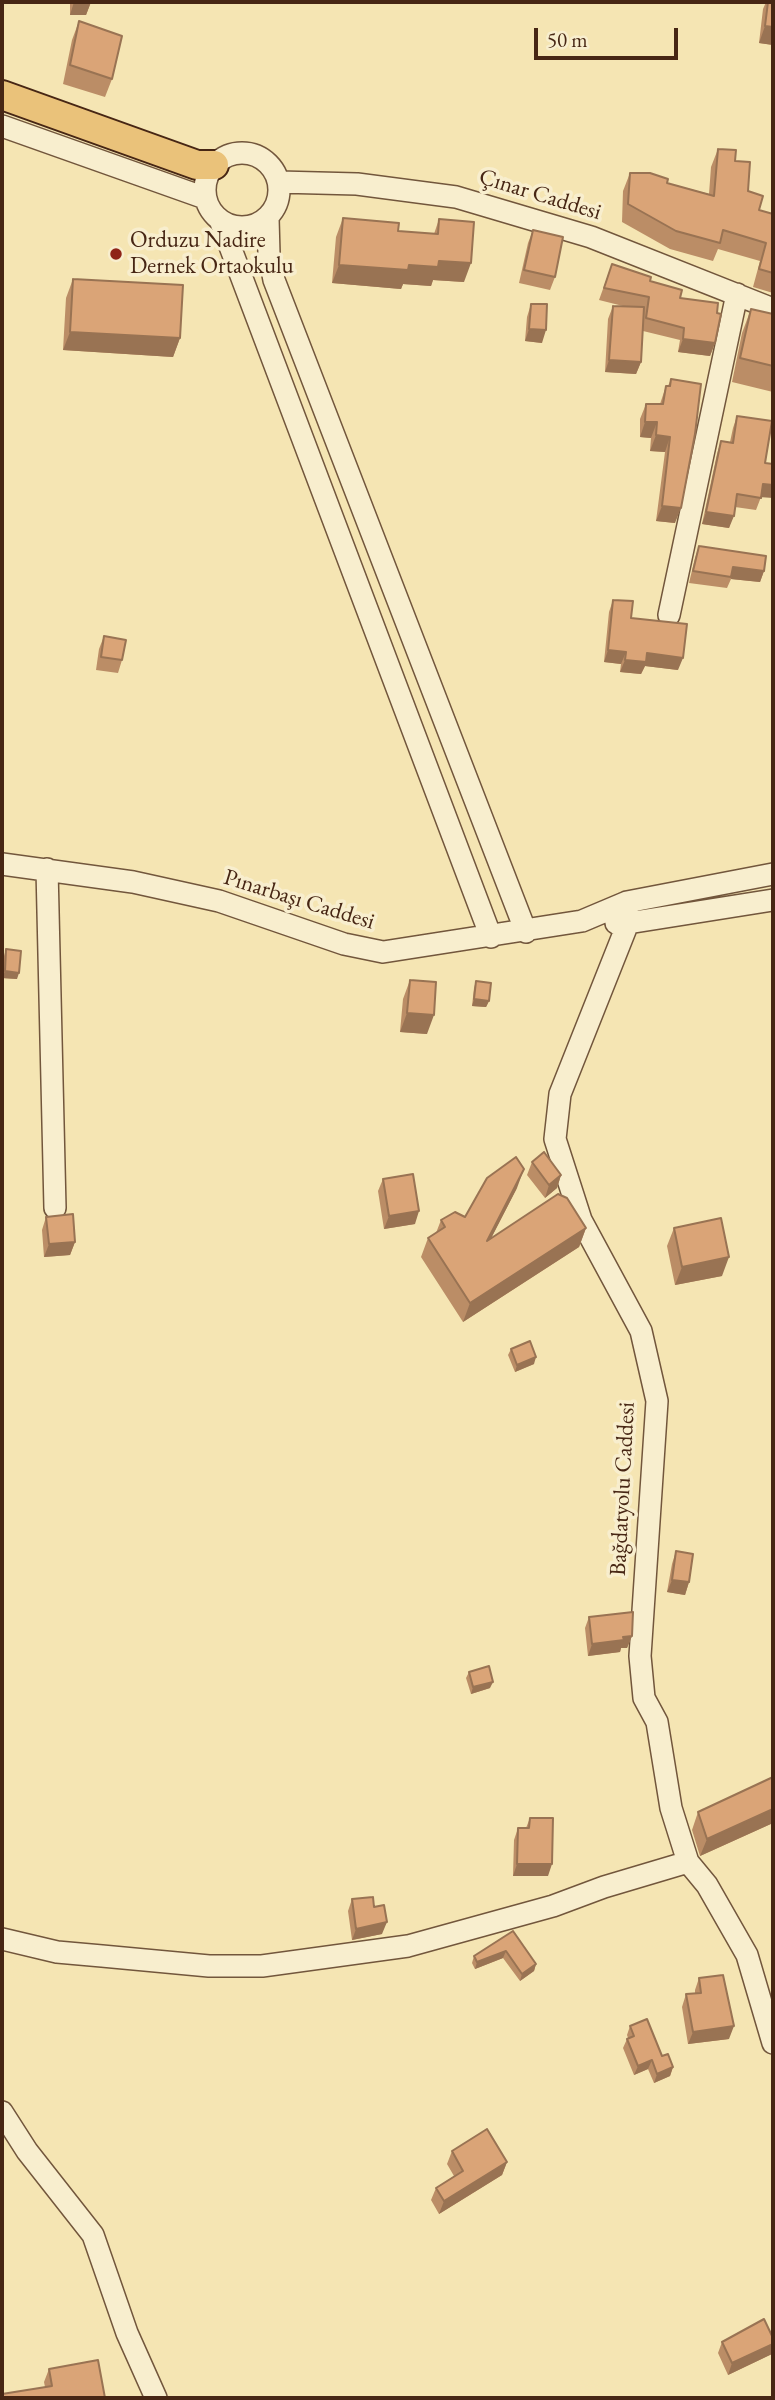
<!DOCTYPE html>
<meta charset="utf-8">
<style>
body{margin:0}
#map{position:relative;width:775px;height:2400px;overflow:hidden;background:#f5e5b3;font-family:"EB Garamond",serif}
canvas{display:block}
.frame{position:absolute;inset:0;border:4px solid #472614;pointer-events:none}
.scale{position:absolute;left:534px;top:28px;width:144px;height:32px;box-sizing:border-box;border:4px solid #472614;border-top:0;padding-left:9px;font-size:21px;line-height:24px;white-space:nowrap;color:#472614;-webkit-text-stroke:5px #f8eece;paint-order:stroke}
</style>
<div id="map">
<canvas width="775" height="2400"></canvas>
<div class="frame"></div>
<div class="scale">50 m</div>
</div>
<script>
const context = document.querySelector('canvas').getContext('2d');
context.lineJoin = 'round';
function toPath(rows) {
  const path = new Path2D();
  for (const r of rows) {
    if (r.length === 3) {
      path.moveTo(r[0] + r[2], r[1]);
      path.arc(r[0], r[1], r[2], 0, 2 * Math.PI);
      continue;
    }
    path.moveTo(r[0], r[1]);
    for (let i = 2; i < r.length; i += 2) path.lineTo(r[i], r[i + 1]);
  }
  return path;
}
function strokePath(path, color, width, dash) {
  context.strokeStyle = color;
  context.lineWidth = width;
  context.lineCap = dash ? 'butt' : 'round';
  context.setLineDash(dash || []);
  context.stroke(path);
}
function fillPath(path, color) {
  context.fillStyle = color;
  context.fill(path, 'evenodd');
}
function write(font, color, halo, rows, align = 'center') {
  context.font = font + ' "EB Garamond",serif';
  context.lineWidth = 7;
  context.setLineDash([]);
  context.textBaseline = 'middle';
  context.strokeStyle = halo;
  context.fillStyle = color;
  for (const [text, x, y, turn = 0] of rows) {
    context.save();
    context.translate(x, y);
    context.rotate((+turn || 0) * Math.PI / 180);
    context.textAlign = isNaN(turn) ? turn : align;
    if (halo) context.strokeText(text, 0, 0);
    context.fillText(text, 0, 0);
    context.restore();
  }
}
const minor = toPath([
 [2,126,205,198],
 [242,190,37],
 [279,182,357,184,456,197,591,237,773,309],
 [268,218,269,254,274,280,526,932],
 [220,220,491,937],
 [669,615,737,294],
 [2,864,133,882,219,901,344,944,383,952,582,921,627,902,773,874],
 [47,869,55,1208],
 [627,902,628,923,560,1094,555,1139,581,1220,641,1331,657,1401,640,1656,644,1698,657,1722,671,1808,688,1862,707,1885,747,1955,773,2043],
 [616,923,628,923,773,900],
 [2,1939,57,1952,102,1956,209,1966,262,1966,408,1946,553,1906,604,1887,688,1862],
 [2,2112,27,2151,93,2235,127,2333,156,2398]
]);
const major = toPath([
 [2,95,197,165,214,165]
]);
strokePath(minor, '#72563c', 24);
strokePath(major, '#472614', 32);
strokePath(minor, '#f8eece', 21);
strokePath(major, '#eac27a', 28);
fillPath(toPath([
 [70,2,91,2,86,15,70,15],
 [766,2,773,2,773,45,759,43,763,9],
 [79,21,112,79,105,97,63,84,72,40],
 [718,149,735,161,748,191,759,210,773,214,773,293,753,287,760,261,718,249,713,261,670,249,622,222,623,191,630,173,709,194,711,167],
 [343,218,398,231,434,234,439,219,464,282,433,280,431,286,403,284,401,289,332,283,336,237],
 [533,230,555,277,550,290,519,283,528,243],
 [612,264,650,281,680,298,715,343,710,356,678,352,680,340,643,331,641,362,636,374,605,372,608,319,613,306,627,307,599,300],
 [73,279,180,338,173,357,63,350,66,298],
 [531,304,542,343,525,341,527,317],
 [751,309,773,314,773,392,732,382,742,333],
 [671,379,675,523,656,521,665,452,650,451,651,438,640,437,640,419,646,404,660,404,666,386,668,386],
 [737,416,765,463,761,497,756,510,735,507,729,528,702,524,717,454,721,441,730,442,733,428],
 [699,546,764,571,760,582,731,579,727,588,689,583,695,558],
 [613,600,631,618,678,670,645,666,641,674,620,672,621,664,604,662,609,612],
 [104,636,122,660,118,673,96,670,99,649],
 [6,949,17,979,2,978,4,956],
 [410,980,427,1034,400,1032,403,999],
 [476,981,489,1001,486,1007,472,1006,474,988],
 [532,1162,561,1175,557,1188,545,1198,527,1175],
 [383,1179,415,1224,384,1229,378,1191],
 [517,1188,491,1238,586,1228,579,1247,463,1322,421,1257,428,1238,436,1233,441,1220,465,1217],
 [46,1217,75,1242,70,1255,44,1257,42,1230],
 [674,1228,722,1276,675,1285,667,1246],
 [511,1349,534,1364,515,1372,508,1355],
 [676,1551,689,1582,685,1595,667,1592,672,1564],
 [589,1617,632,1636,627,1648,621,1648,620,1652,588,1656,585,1628],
 [469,1672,490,1688,471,1694,466,1678],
 [773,1777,773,1823,700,1856,692,1830,698,1812],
 [530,1818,548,1876,513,1876,514,1840,518,1828,526,1828],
 [352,1899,382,1934,352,1940,348,1911],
 [513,1931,536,1964,534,1971,520,1981,503,1958,475,1969,472,1963,474,1956],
 [699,1978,729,2039,688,2044,682,2007,686,1994,695,1994,695,1990],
 [630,2026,673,2067,670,2076,654,2083,648,2069,634,2075,623,2048,627,2039,628,2038,627,2035],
 [452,2151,507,2162,502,2175,439,2214,431,2200,436,2188,454,2176,447,2164],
 [773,2338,773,2350,772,2354,728,2375,718,2353,722,2342],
 [49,2369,105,2398,2,2398,2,2394,45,2387,44,2382]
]), '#bb8d66');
fillPath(toPath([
 [74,2,91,2,86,15,70,15],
 [765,26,773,27,773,45,759,43],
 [439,261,471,263,464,282,433,280,431,286,403,284,401,289,332,283,339,265,409,265],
 [529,329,546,330,542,343,525,341],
 [70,332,180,338,173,357,63,350],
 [683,339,715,343,710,356,678,352],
 [609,360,641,362,636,374,605,372],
 [645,422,657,422,651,438,640,437],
 [656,435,670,437,665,452,650,451],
 [763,484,773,485,773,498,759,497],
 [662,506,681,508,675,523,656,521],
 [706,512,734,516,729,528,702,524],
 [733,567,764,571,760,582,731,579],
 [608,650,626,652,621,664,604,662],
 [647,653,683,658,678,670,645,666,641,674,620,672,625,660],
 [5,971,19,973,17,979,2,978],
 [474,999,489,1001,486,1007,472,1006],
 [407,1013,434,1015,427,1034,400,1032],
 [524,1169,517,1188,480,1260,487,1241],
 [561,1175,557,1188,545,1198,549,1185],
 [419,1211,415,1224,384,1229,389,1216],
 [586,1228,579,1247,463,1322,470,1303],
 [75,1242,70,1255,44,1257,49,1244],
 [729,1257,722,1276,675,1285,682,1267],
 [536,1357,534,1364,515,1372,517,1365],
 [672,1580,689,1582,685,1595,667,1592],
 [632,1636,627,1648,621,1648,620,1652,588,1656,592,1644,623,1637],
 [493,1682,490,1688,471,1694,473,1687],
 [773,1809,773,1823,700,1856,707,1839],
 [517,1864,552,1864,548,1876,513,1876],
 [387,1922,382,1934,352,1940,356,1929],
 [506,1951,503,1958,475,1969,477,1962],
 [536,1964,534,1971,520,1981,522,1974],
 [734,2026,729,2039,688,2044,693,2032],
 [652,2060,648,2069,634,2075,638,2066],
 [673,2067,670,2076,654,2083,657,2074],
 [507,2162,502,2175,439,2214,444,2201],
 [773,2344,772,2354,728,2375,732,2363]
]), '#997353');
const building = toPath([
 [768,2,773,2,773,27,765,26,768,2],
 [79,21,122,36,112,79,70,65,79,21],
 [718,149,736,150,735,161,750,162,748,191,763,196,759,210,773,214,773,273,759,269,766,243,723,230,720,243,676,231,628,204,630,173,650,173,668,179,667,183,714,196,718,149],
 [343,218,399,223,398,231,438,234,439,219,474,222,471,263,439,261,438,267,409,265,408,270,339,265,343,218],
 [533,230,563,237,555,277,524,270,533,230],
 [612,264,651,277,650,281,682,290,680,298,718,303,717,313,721,314,715,343,683,339,684,328,646,318,649,297,604,288,612,264],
 [73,279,183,285,180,338,70,332,73,279],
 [531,304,547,304,546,330,529,329,531,304],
 [613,306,644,307,641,362,609,360,613,306],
 [751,309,773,314,773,366,740,358,751,309],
 [671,379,701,384,695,434,681,508,662,506,670,437,656,435,657,422,645,422,646,404,663,404,666,386,670,386,671,379],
 [737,416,772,421,765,463,773,464,773,485,763,484,761,498,737,494,734,516,706,512,721,441,733,443,737,416],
 [699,546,766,556,764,571,733,567,731,577,693,571,699,546],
 [613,600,633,601,631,618,687,624,683,658,647,653,646,662,625,660,626,652,608,650,613,600],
 [104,636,126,640,122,660,101,657,104,636],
 [6,949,21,951,19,973,5,971,6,949],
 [410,980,436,982,434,1015,407,1013,410,980],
 [476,981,491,983,489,1001,474,999,476,981],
 [544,1152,561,1175,549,1185,532,1162,544,1152],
 [516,1157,524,1169,487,1241,558,1194,567,1198,586,1228,470,1303,428,1238,445,1227,441,1220,455,1212,465,1217,487,1178,516,1157],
 [413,1174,419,1211,389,1216,383,1179,413,1174],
 [73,1214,75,1242,49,1244,46,1217,73,1214],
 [721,1218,729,1257,682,1267,674,1228,721,1218],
 [530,1341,536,1357,517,1365,511,1349,530,1341],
 [676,1551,693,1554,689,1582,672,1580,676,1551],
 [633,1612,632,1636,623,1637,624,1640,592,1644,589,1617,633,1612],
 [489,1666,493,1682,473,1687,469,1672,489,1666],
 [773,1777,773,1809,707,1839,698,1812,773,1777],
 [530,1818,553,1818,552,1864,517,1864,518,1828,529,1828,530,1818],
 [373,1897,374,1907,384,1905,387,1922,356,1929,352,1899,373,1897],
 [513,1931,536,1964,522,1974,506,1951,477,1962,474,1956,513,1931],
 [723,1975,734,2026,693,2032,686,1994,701,1993,699,1978,723,1975],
 [647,2019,662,2056,668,2054,673,2067,657,2074,652,2060,638,2066,627,2039,634,2036,630,2026,647,2019],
 [487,2129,507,2162,444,2201,436,2188,463,2171,452,2151,487,2129],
 [764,2319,773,2338,773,2344,732,2363,722,2342,764,2319],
 [98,2360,105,2398,3,2398,2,2394,52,2386,49,2369,98,2360]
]);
fillPath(building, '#daa477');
strokePath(building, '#997353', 2);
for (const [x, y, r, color] of [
 [116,254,7,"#8f2418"]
]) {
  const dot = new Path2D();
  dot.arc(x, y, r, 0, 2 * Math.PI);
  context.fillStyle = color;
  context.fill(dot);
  strokePath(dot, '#f8eece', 2.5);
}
write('23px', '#472614', '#f8eece', [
 ["Çınar Caddesi",540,195,17],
 ["Pınarbaşı Caddesi",299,900,17],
 ["Bağdatyolu Caddesi",623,1489,-87]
]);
write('23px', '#472614', '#f8eece', [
 ["Orduzu Nadire",130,241],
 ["Dernek Ortaokulu",130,267]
], 'left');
</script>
